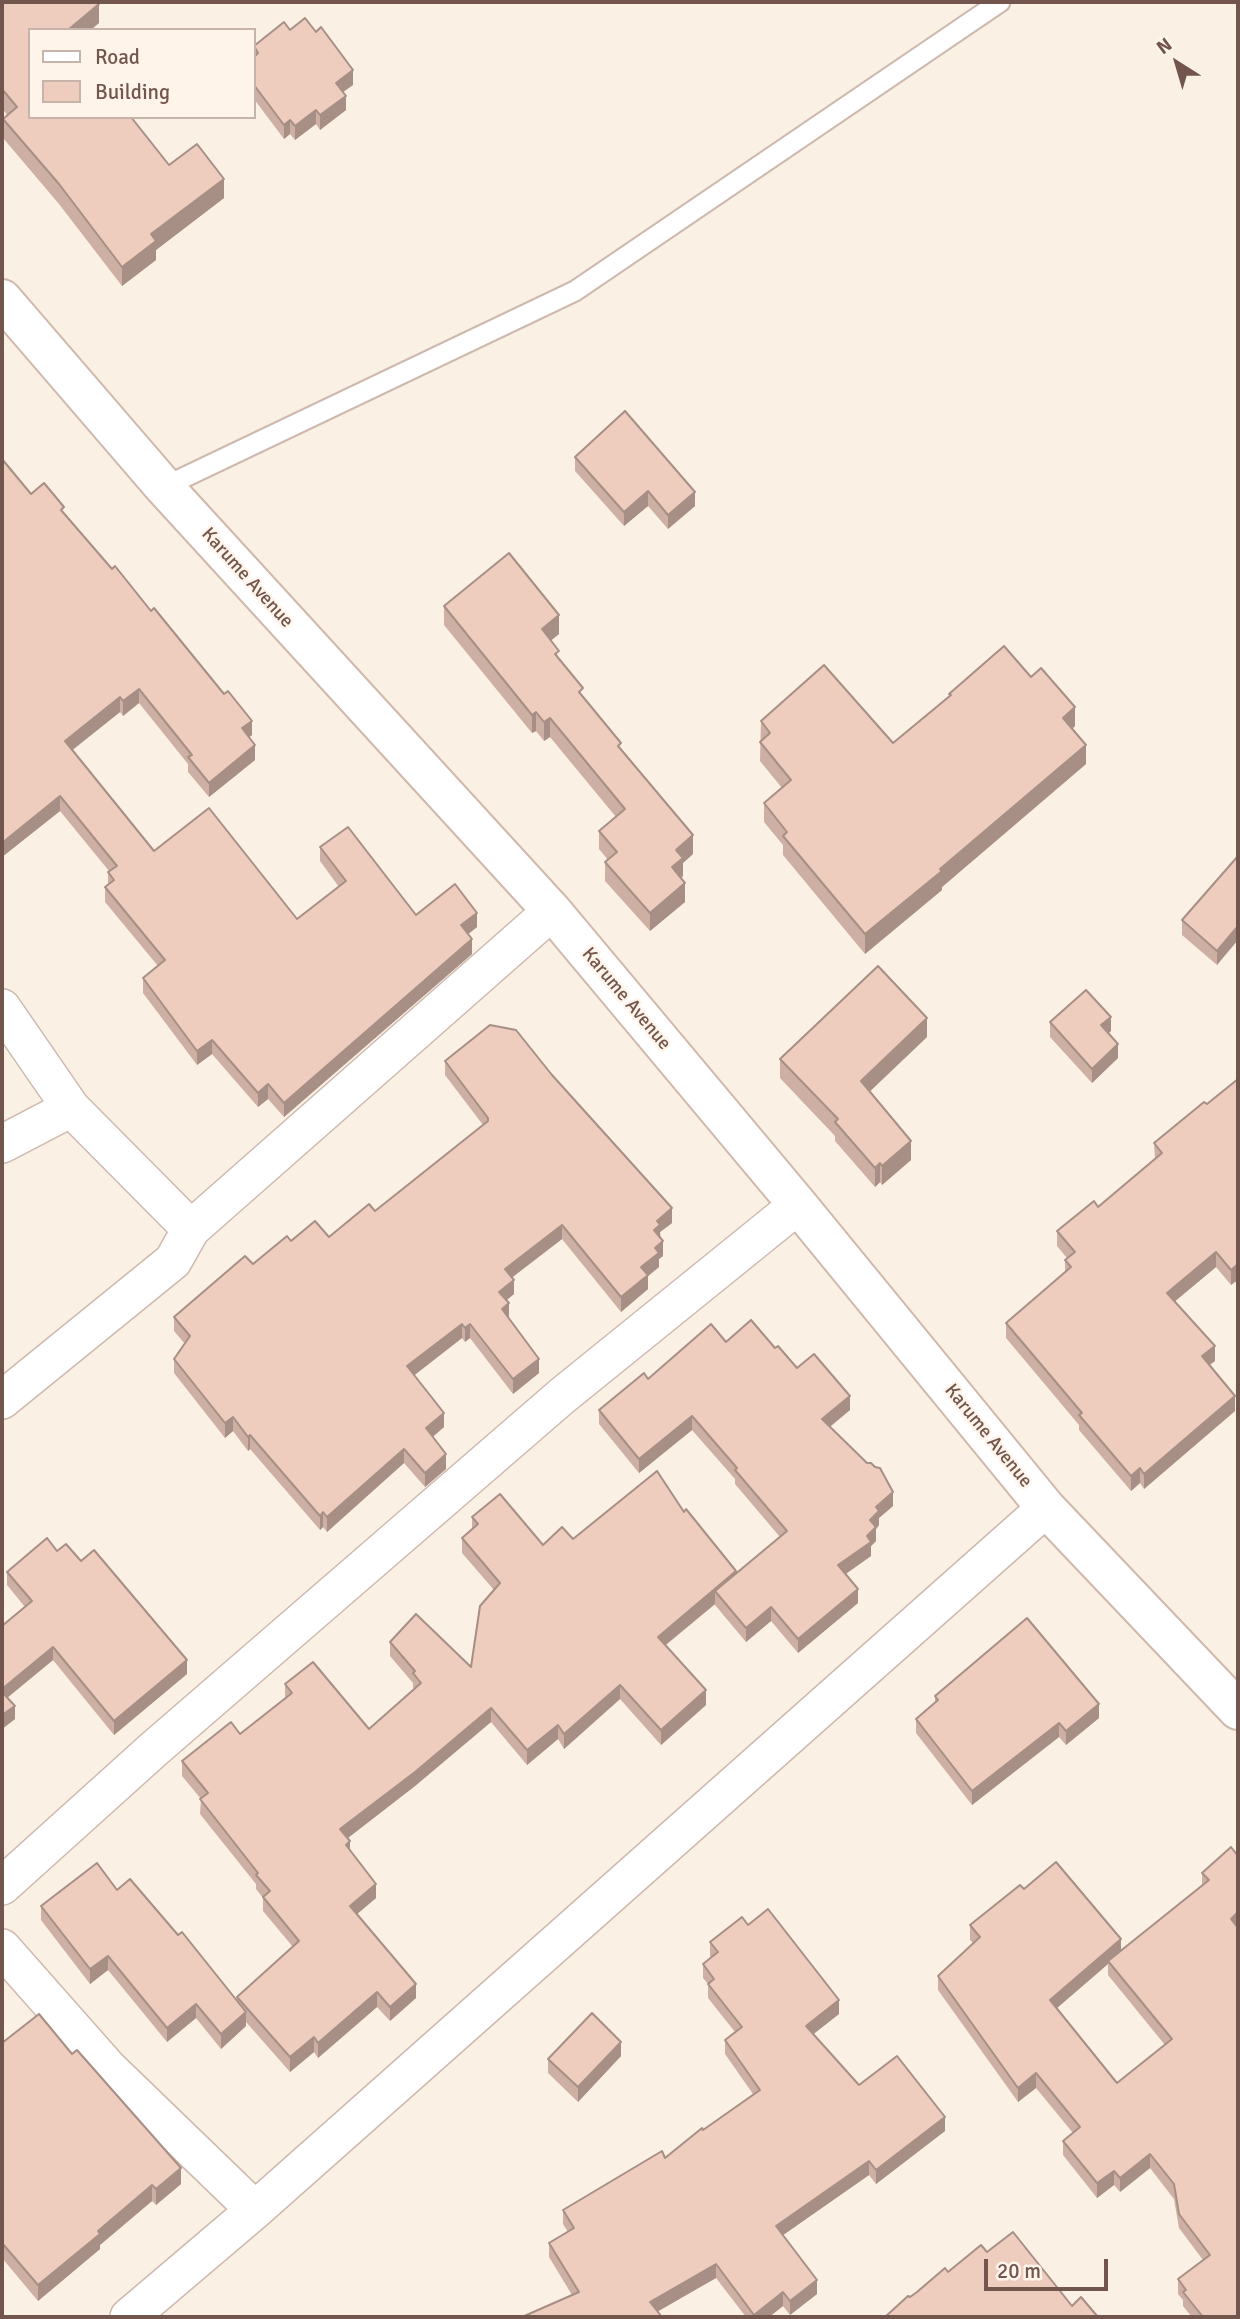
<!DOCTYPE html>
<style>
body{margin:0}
#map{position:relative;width:1240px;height:2319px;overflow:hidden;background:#fbf0e4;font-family:Signika,sans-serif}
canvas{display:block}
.frame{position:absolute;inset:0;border:4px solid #72554c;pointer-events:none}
.legend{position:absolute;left:28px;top:28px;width:228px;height:91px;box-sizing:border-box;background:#fef4ea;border:2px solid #c6b4ab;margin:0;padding:9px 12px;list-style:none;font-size:21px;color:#72554c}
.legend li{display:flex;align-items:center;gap:14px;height:35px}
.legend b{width:35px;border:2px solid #c6b4ab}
.north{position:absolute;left:1142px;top:28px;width:70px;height:70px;-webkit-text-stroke:5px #fef4ea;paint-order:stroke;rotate:323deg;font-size:19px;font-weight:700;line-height:28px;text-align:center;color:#72554c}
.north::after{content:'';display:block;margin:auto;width:24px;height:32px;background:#72554c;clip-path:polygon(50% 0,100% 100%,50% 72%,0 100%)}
.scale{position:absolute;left:984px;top:2259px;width:124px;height:32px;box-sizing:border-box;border:4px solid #72554c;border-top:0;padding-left:9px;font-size:21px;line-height:24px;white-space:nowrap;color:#72554c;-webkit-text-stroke:5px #fef4ea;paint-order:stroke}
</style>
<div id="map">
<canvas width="1240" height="2319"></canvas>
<div class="frame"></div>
<ul class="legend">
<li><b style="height:9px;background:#fff"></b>Road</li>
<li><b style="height:19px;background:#eeccbe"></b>Building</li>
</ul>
<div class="north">N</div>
<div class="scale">20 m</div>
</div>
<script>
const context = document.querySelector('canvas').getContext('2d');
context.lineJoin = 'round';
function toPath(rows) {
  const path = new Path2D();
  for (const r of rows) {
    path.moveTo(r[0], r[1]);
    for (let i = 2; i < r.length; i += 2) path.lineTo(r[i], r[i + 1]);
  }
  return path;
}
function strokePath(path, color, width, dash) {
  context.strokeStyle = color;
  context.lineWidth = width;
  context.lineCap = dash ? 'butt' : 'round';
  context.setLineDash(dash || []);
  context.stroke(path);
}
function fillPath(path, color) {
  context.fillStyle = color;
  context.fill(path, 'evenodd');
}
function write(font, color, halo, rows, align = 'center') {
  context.font = font + ' Signika,sans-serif';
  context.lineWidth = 5;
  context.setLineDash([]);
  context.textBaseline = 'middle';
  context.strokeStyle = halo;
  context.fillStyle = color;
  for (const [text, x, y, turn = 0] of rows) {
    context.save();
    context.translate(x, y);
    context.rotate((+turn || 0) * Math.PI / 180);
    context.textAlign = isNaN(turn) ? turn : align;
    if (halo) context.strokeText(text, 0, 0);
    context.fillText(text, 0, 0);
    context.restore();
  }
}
const lane = toPath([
 [164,487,575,291,1000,2]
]);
const street = toPath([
 [2,1008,71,1108,191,1229],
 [2,1144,71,1108],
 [2,1400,173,1261,191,1229,552,911],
 [2,1886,154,1749,562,1396,798,1205],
 [2,1948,108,2068,255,2210],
 [129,2317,255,2210,1046,1508]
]);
const secondary = toPath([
 [2,299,164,487,552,911,798,1205,1046,1508,1238,1710]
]);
strokePath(lane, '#ceb9af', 23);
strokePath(street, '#ceb9af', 40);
strokePath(secondary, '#d0b8ac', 42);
strokePath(lane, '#fff', 19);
strokePath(street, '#fff', 37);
strokePath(secondary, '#fff', 38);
fillPath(toPath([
 [2,2,99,23,30,30,169,165,224,198,156,250,156,260,122,286,59,204,3,138,3,119,7,115,2,108],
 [290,30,316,32,353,85,343,92,346,110,320,130,316,124,295,140,290,134,284,139,254,99,254,46],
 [575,457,695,506,668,529,648,506,624,526,575,471],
 [2,459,31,494,64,513,252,735,249,737,255,760,209,797,188,772,188,764,139,703,123,716,120,712,72,750,154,851,297,919,339,887,320,861,320,847,416,915,477,927,468,934,472,954,284,1117,268,1099,258,1107,212,1054,197,1065,143,993,143,978,158,966,105,902,105,887,108,884,108,872,109,871,60,811,2,857],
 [444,606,559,634,551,640,559,659,583,697,693,854,683,863,683,876,681,878,685,902,650,931,605,881,605,862,608,860,599,849,599,831,616,817,550,737,544,741,536,731,532,733,444,625],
 [949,694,1075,726,1072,729,1086,764,942,887,942,890,865,954,783,855,783,845,764,822,764,803,782,788,760,761,761,721,893,743,949,696],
 [1238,856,1217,965,1182,935,1182,920],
 [1050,1022,1111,1031,1108,1033,1118,1058,1092,1083,1050,1037],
 [927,1037,869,1091,911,1160,882,1185,880,1182,875,1187,835,1141,835,1136,780,1078,780,1059],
 [445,1061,672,1223,660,1232,663,1256,659,1259,659,1267,648,1276,648,1289,621,1312,562,1239,512,1277,514,1294,507,1300,509,1317,508,1318,539,1373,513,1394,470,1338,465,1342,462,1338,414,1375,444,1427,433,1437,446,1469,425,1487,404,1463,327,1532,323,1527,320,1530,250,1449,248,1451,233,1431,225,1438,174,1373,174,1359,185,1344,174,1331,174,1317,253,1264,291,1241,329,1237,375,1211,483,1125,445,1075],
 [1238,1079,1231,1285,1216,1267,1175,1301,1215,1361,1209,1365,1235,1411,1144,1489,1140,1483,1131,1491,1079,1430,1079,1425,1006,1338,1006,1323,1065,1272,1065,1260,1067,1258,1057,1246,1057,1231,1098,1207,1155,1159,1154,1143,1207,1104],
 [726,1342,775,1348,850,1410,830,1427,893,1506,879,1518,879,1525,876,1529,876,1541,871,1546,871,1556,846,1574,858,1603,798,1653,771,1621,746,1642,715,1605,715,1604,666,1645,706,1705,661,1745,620,1699,564,1749,558,1739,527,1765,491,1722,415,1786,348,1838,350,1851,376,1898,357,1914,416,1998,390,2021,377,2007,318,2058,314,2052,290,2072,246,2022,246,2026,221,2049,196,2018,167,2042,108,1970,90,1984,41,1920,41,1906,117,1890,237,2001,237,1997,293,1947,263,1911,263,1898,256,1889,256,1884,200,1814,201,1799,182,1776,182,1761,240,1734,285,1698,285,1684,369,1729,414,1689,413,1687,413,1683,390,1656,390,1642,471,1667,494,1590,462,1553,462,1538,472,1529,472,1517,543,1545,573,1539,684,1512,736,1573,780,1537,735,1484,735,1479,692,1430,639,1473,599,1424,599,1410,648,1379],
 [57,1551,81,1561,187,1674,114,1735,53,1660,7,1698,15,1719,2,1729,2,1626,25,1607,7,1585,7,1572],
 [935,1696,1099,1718,1066,1745,1059,1737,972,1805,916,1733,916,1719,935,1703],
 [1231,1847,1237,1927,1238,2317,1192,2317,1183,2306,1183,2300,1178,2294,1178,2279,1203,2260,1179,2228,1174,2199,1150,2168,1120,2192,1114,2185,1097,2198,1063,2155,1063,2141,1073,2133,1036,2088,1018,2102,938,1990,938,1976,974,1944,970,1940,970,1925,1024,1889,1121,1951,1202,1886,1202,1873],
 [1108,1964,1108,1975,1165,2045,1117,2083,1057,2008],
 [748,1925,839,2014,813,2034,859,2085,945,2131,876,2184,869,2175,783,2235,817,2294,790,2315,783,2306,769,2317,746,2317,716,2278,657,2311,572,2295,549,2257,549,2243,568,2232,563,2224,563,2210,665,2158,753,2094,725,2054,725,2040,735,2032,708,1998,708,1984,703,1978,703,1964,711,1957,710,1956,710,1942],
 [2,2043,72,2054,181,2184,156,2205,152,2201,100,2245,100,2249,38,2301,2,2258],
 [621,2056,578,2102,548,2073,548,2059]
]), '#cdafa3');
fillPath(toPath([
 [99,4,99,23,91,30,67,30],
 [353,70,353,85,336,97,336,83],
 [346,96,346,110,320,130,320,115],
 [316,110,316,124,295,140,295,126],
 [290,120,290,134,284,139,284,125],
 [224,179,224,198,156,250,156,260,122,286,122,267,151,234],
 [648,491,648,506,624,526,624,512],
 [695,492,695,506,668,529,668,515],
 [559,615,559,634,542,648,542,629],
 [139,689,139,703,123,716,123,701],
 [120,697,120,712,65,756,65,741],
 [1075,707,1075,726,1063,737,1063,718],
 [536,712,536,731,532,733,532,715],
 [550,718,550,737,544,741,544,722],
 [252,721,252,735,242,743,242,728],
 [255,745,255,760,209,797,209,783],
 [1086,745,1086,764,942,887,942,890,865,954,865,934],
 [60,796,60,811,2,857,2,843],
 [693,835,693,854,683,863,683,876,672,886,672,867,676,850],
 [685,883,685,902,650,931,650,913],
 [477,913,477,927,461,940,461,925],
 [1238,926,1238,940,1217,965,1217,951],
 [472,939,472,954,284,1117,284,1103],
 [1111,1017,1111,1031,1101,1040,1101,1025],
 [927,1018,927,1037,861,1100,861,1081],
 [212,1040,212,1054,197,1065,197,1051],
 [1118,1044,1118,1058,1092,1083,1092,1069],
 [268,1084,268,1099,258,1107,258,1093],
 [911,1141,911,1160,882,1185,882,1166],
 [880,1163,880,1182,875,1187,875,1168],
 [672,1208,672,1223,660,1232,660,1239,654,1230,657,1221],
 [562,1225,562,1239,505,1283,505,1269],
 [663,1241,663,1256,659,1259,659,1267,648,1276,648,1289,621,1312,621,1297,655,1248],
 [1216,1252,1216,1267,1167,1308,1167,1293],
 [1238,1264,1238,1280,1231,1285,1231,1270],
 [514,1280,514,1294,499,1306,499,1292],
 [509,1303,509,1317,502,1323,502,1309],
 [462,1324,462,1338,407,1381,407,1366],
 [470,1324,470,1338,465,1342,465,1328],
 [1215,1346,1215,1361,1202,1371,1202,1356],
 [539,1359,539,1373,513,1394,513,1379],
 [850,1396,850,1410,822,1433,822,1419],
 [1235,1396,1235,1411,1144,1489,1144,1474],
 [444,1413,444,1427,426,1442,426,1428],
 [692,1416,692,1430,639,1473,639,1459],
 [233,1417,233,1431,225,1438,225,1423],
 [250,1435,250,1449,248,1451,248,1437],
 [404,1449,404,1463,327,1532,327,1517],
 [446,1454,446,1469,425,1487,425,1473],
 [1140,1468,1140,1483,1131,1491,1131,1476],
 [893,1492,893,1506,879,1518,879,1525,876,1529,876,1541,871,1546,871,1556,838,1579,838,1565,867,1536,870,1520,876,1507],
 [323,1512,323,1527,320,1530,320,1516],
 [736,1571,736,1585,715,1591,715,1604,658,1651,658,1637],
 [858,1589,858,1603,798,1653,798,1639],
 [771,1607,771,1621,746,1642,746,1628],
 [53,1647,53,1660,2,1702,2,1689],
 [187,1660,187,1674,114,1735,114,1721],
 [620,1685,620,1699,564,1749,564,1734],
 [706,1690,706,1705,661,1745,661,1730],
 [1099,1704,1099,1718,1066,1745,1066,1731],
 [15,1706,15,1719,2,1729,2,1715],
 [491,1708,491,1722,415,1786,340,1844,340,1829],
 [1059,1723,1059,1737,972,1805,972,1791],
 [558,1725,558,1739,527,1765,527,1750],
 [350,1841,350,1855,346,1845],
 [376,1884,376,1898,350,1920,350,1906],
 [1238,1912,1238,1926,1231,1933,1231,1919],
 [1121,1939,1121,1953,1108,1961,1108,1964,1050,2014,1050,2000],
 [108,1956,108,1970,90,1984,90,1969],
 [416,1984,416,1998,390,2021,390,2007],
 [377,1992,377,2007,318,2058,318,2043],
 [839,2000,839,2014,806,2040,806,2026],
 [196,2004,196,2018,167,2042,167,2028],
 [246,2012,246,2026,221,2049,221,2034],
 [314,2037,314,2052,290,2072,290,2057],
 [621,2042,621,2056,578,2102,578,2087],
 [1036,2073,1036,2088,1018,2102,1018,2088],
 [945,2117,945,2131,876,2184,876,2170],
 [1150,2154,1150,2168,1120,2192,1120,2178],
 [869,2161,869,2175,776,2240,776,2226],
 [181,2168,181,2184,156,2205,156,2189],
 [1114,2171,1114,2185,1097,2198,1097,2183],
 [152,2185,152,2201,100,2245,100,2249,38,2301,38,2285,98,2231],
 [716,2264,716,2278,650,2316,650,2302],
 [817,2280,817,2294,790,2315,790,2301],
 [783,2292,783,2306,769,2317,754,2317,754,2315]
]), '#a78f85');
const building = toPath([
 [2,2,98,2,99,4,68,30,30,30,30,117,131,117,169,165,197,144,224,179,151,234,156,241,122,267,59,184,3,119,17,107,2,89,2,2],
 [305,18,316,32,321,27,353,70,336,83,346,96,320,115,316,110,295,126,290,120,284,125,254,85,254,57,258,53,254,46,284,22,290,30,305,18],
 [625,411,695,492,668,515,648,491,624,512,575,457,625,411],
 [2,459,31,494,44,483,64,507,61,510,112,569,115,566,151,611,154,608,224,694,228,691,252,721,242,728,255,745,209,783,188,757,192,755,139,689,123,701,120,697,65,741,154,851,209,808,297,919,346,881,320,847,348,827,416,915,455,884,477,913,461,925,472,939,284,1103,268,1084,258,1093,212,1040,197,1051,143,978,165,960,105,887,114,880,108,872,117,866,60,796,2,843,2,459],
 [509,553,559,615,542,629,559,651,555,654,583,688,579,692,621,743,618,746,693,835,676,850,683,858,672,867,685,883,650,913,605,862,617,852,599,831,625,809,550,718,544,722,536,712,532,715,444,606,509,553],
 [1004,646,1031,677,1041,668,1075,707,1063,718,1086,745,940,869,942,871,865,934,783,836,787,832,764,803,791,780,760,742,770,733,761,721,824,665,893,743,951,695,949,694,1004,646],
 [1238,856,1238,926,1217,951,1182,920,1238,856],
 [878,966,927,1018,861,1081,911,1141,882,1166,880,1163,875,1168,835,1122,838,1119,780,1059,878,966],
 [1086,990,1111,1017,1101,1025,1118,1044,1092,1069,1050,1022,1086,990],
 [490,1025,516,1030,552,1075,672,1208,657,1221,660,1225,654,1230,663,1241,655,1248,659,1253,641,1267,648,1275,621,1297,562,1225,505,1269,514,1280,499,1292,509,1303,502,1309,539,1359,513,1379,470,1324,465,1328,462,1324,407,1366,444,1413,426,1428,446,1454,425,1473,404,1449,327,1517,323,1512,320,1516,250,1435,248,1437,233,1417,225,1423,174,1359,190,1336,174,1317,245,1256,253,1264,287,1236,291,1241,315,1221,329,1237,369,1204,375,1211,488,1121,488,1118,445,1061,490,1025],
 [1238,1079,1238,1264,1231,1270,1216,1252,1167,1293,1215,1346,1202,1356,1235,1396,1144,1474,1140,1468,1131,1476,1079,1415,1082,1413,1006,1323,1071,1267,1065,1260,1075,1252,1057,1231,1094,1201,1098,1207,1162,1153,1154,1143,1204,1102,1207,1104,1238,1079],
 [751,1320,775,1348,778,1346,797,1368,814,1354,850,1396,822,1419,867,1463,871,1463,875,1467,880,1468,893,1492,876,1507,879,1511,870,1520,876,1527,867,1536,871,1542,838,1565,858,1589,798,1639,771,1607,746,1628,715,1591,787,1531,735,1470,737,1468,692,1416,639,1459,599,1410,644,1373,648,1379,711,1324,726,1342,751,1320],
 [657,1471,684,1512,686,1509,736,1571,658,1637,706,1690,661,1730,620,1685,564,1734,558,1725,527,1750,491,1708,415,1772,340,1829,350,1841,346,1845,376,1884,350,1906,416,1984,390,2007,377,1992,318,2043,314,2037,290,2057,237,1997,299,1941,263,1897,270,1891,256,1875,258,1873,200,1799,208,1793,182,1761,231,1722,240,1734,292,1693,285,1684,313,1662,369,1729,421,1683,413,1673,415,1671,390,1642,416,1614,471,1667,480,1606,500,1583,462,1538,478,1524,472,1517,500,1494,543,1545,562,1527,573,1539,657,1471],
 [47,1538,57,1551,66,1544,81,1561,94,1550,187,1660,114,1721,53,1647,2,1689,2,1626,32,1601,7,1572,47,1538],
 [1027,1618,1099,1704,1066,1731,1059,1723,972,1791,916,1719,938,1700,935,1696,1027,1618],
 [2,1692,15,1706,2,1715,2,1692],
 [1231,1847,1238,1856,1238,1912,1231,1919,1238,1928,1238,2317,1203,2317,1183,2292,1186,2290,1178,2279,1210,2255,1179,2214,1174,2184,1150,2154,1120,2178,1114,2171,1097,2183,1063,2141,1080,2127,1036,2073,1018,2088,938,1976,980,1937,970,1925,1020,1885,1024,1889,1056,1862,1121,1939,1050,2000,1117,2083,1172,2039,1108,1961,1209,1880,1202,1873,1231,1847],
 [97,1863,117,1890,130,1879,178,1935,182,1932,246,2012,221,2034,196,2004,167,2028,108,1956,90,1969,41,1906,97,1863],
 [768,1909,839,2000,806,2026,859,2085,897,2056,945,2117,876,2170,869,2161,776,2226,817,2280,790,2301,783,2292,754,2315,716,2264,650,2302,662,2317,522,2317,579,2292,549,2243,574,2228,563,2210,662,2151,665,2158,702,2128,703,2130,760,2090,725,2040,742,2027,708,1984,714,1979,703,1964,718,1952,710,1942,742,1917,748,1925,768,1909],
 [592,2013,621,2042,578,2087,548,2059,592,2013],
 [39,2014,72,2054,77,2050,181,2168,156,2189,152,2185,98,2231,100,2234,38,2285,2,2243,2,2043,39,2014],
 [1013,2232,1072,2306,1081,2297,1098,2317,885,2317,908,2296,910,2297,917,2292,945,2268,948,2272,981,2245,987,2252,1013,2232]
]);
fillPath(building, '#eeccbe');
strokePath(building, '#a78f85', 2);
write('19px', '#72554c', '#fef4ea', [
 ["Karume Avenue",247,578,48],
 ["Karume Avenue",626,999,50],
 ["Karume Avenue",988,1436,51]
]);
</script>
